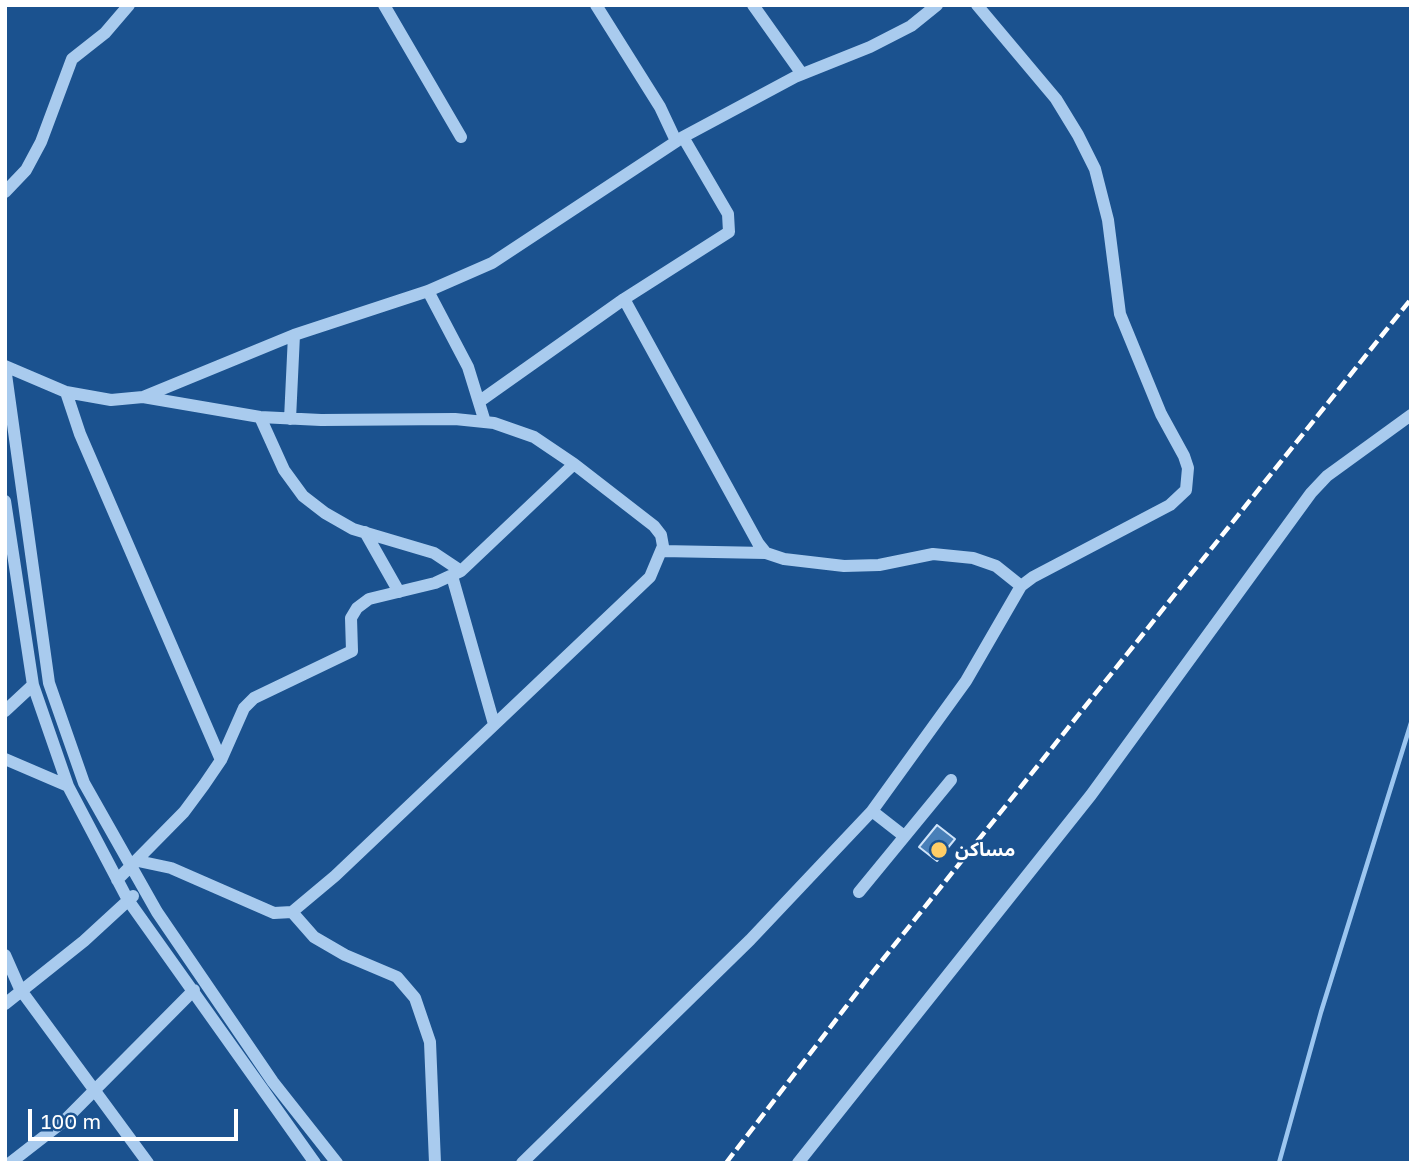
<!DOCTYPE html>
<meta charset="utf-8">
<style>
body{margin:0}
#map{position:relative;width:1416px;height:1168px;overflow:hidden;background:#1b528f;font-family:"Golos Text",sans-serif}
canvas{display:block}
.frame{position:absolute;inset:0;border:7px solid #fff;pointer-events:none}
.scale{position:absolute;left:28px;top:1109px;width:210px;height:32px;box-sizing:border-box;border:4px solid #fff;border-top:0;padding-left:9px;font-size:21px;line-height:24px;white-space:nowrap;color:#fff;-webkit-text-stroke:5px #1b528f;paint-order:stroke}
</style>
<div id="map">
<canvas width="1416" height="1168"></canvas>
<div class="frame"></div>
<div class="scale">100 m</div>
</div>
<script>
const context = document.querySelector('canvas').getContext('2d');
context.lineJoin = 'round';
function toPath(rows) {
  const path = new Path2D();
  for (const r of rows) {
    path.moveTo(r[0], r[1]);
    for (let i = 2; i < r.length; i += 2) path.lineTo(r[i], r[i + 1]);
  }
  return path;
}
function strokePath(path, color, width, dash) {
  context.strokeStyle = color;
  context.lineWidth = width;
  context.lineCap = dash ? 'butt' : 'round';
  context.setLineDash(dash || []);
  context.stroke(path);
}
function fillPath(path, color) {
  context.fillStyle = color;
  context.fill(path, 'evenodd');
}
function write(font, color, halo, rows, align = 'center') {
  context.font = font + ' "Golos Text","Noto Sans Arabic",sans-serif';
  context.lineWidth = 5;
  context.setLineDash([]);
  context.textBaseline = 'middle';
  context.strokeStyle = halo;
  context.fillStyle = color;
  for (const [text, x, y, turn = 0] of rows) {
    context.save();
    context.translate(x, y);
    context.rotate((+turn || 0) * Math.PI / 180);
    context.textAlign = isNaN(turn) ? turn : align;
    if (halo) context.strokeText(text, 0, 0);
    context.fillText(text, 0, 0);
    context.restore();
  }
}
strokePath(toPath([
 [1279,1163,1321,1012,1411,723]
]), '#9cc6f0', 4.5);
const building = toPath([
 [937,825,955,839,937,861,919,847,937,825]
]);
fillPath(building, '#487fb8');
strokePath(building, '#cfe4fa', 2);
strokePath(toPath([
 [384,5,461,137],
 [596,5,660,107,676,141],
 [753,5,802,74],
 [5,192,26,170,41,142,72,59,105,33,129,5],
 [428,291,468,367,485,422],
 [624,299,758,543,766,553,784,559,844,566,879,565,933,554,973,558,996,566,1021,586],
 [5,366,66,392,111,400,143,397,294,335,428,291,492,263,683,137,795,77,870,47,911,26,937,5],
 [5,367,49,683,84,783,157,912,273,1082,337,1163],
 [66,392,80,434,221,760],
 [480,401,624,299,729,232,728,214,683,137],
 [260,417,284,470,303,496,325,513,353,529,434,553,461,571],
 [290,419,294,335],
 [5,501,33,685,68,786,128,900,315,1163],
 [365,532,399,592],
 [662,551,766,553],
 [452,576,494,724],
 [5,711,33,685],
 [5,759,68,786],
 [872,811,904,836],
 [138,861,171,868,274,913,292,912,335,876,650,577,663,546,661,535,654,526,574,464,534,437,494,423,455,419,321,420,260,417,143,397],
 [117,880,184,812,204,785,221,760,244,708,254,698,352,651,351,618,357,608,369,599,435,583,461,571,574,464],
 [859,892,951,780],
 [292,912,314,937,345,955,397,977,415,998,430,1042,435,1163],
 [5,955,20,989,148,1163],
 [5,1004,84,941,133,896],
 [10,1163,64,1121,194,990],
 [522,1163,750,940,872,811,966,681,1021,586,1033,577,1170,505,1186,490,1188,468,1184,456,1161,414,1120,314,1108,220,1095,169,1078,135,1056,99,977,5],
 [798,1163,1091,795,1311,493,1327,476,1411,415]
]), '#a9cbee', 12);
strokePath(toPath([
 [726,1163,872,973,1411,299]
]), '#fff', 4.5, [12, 5]);
for (const [x, y, r, color] of [
 [939,850,9,"#ffcd66"]
]) {
  const dot = new Path2D();
  dot.arc(x, y, r, 0, 2 * Math.PI);
  context.fillStyle = color;
  context.fill(dot);
  strokePath(dot, '#1b528f', 2.5);
}
write('bold 19px', '#fff', '#1b528f', [
 ["مساكن",955,850]
], 'left');
</script>
